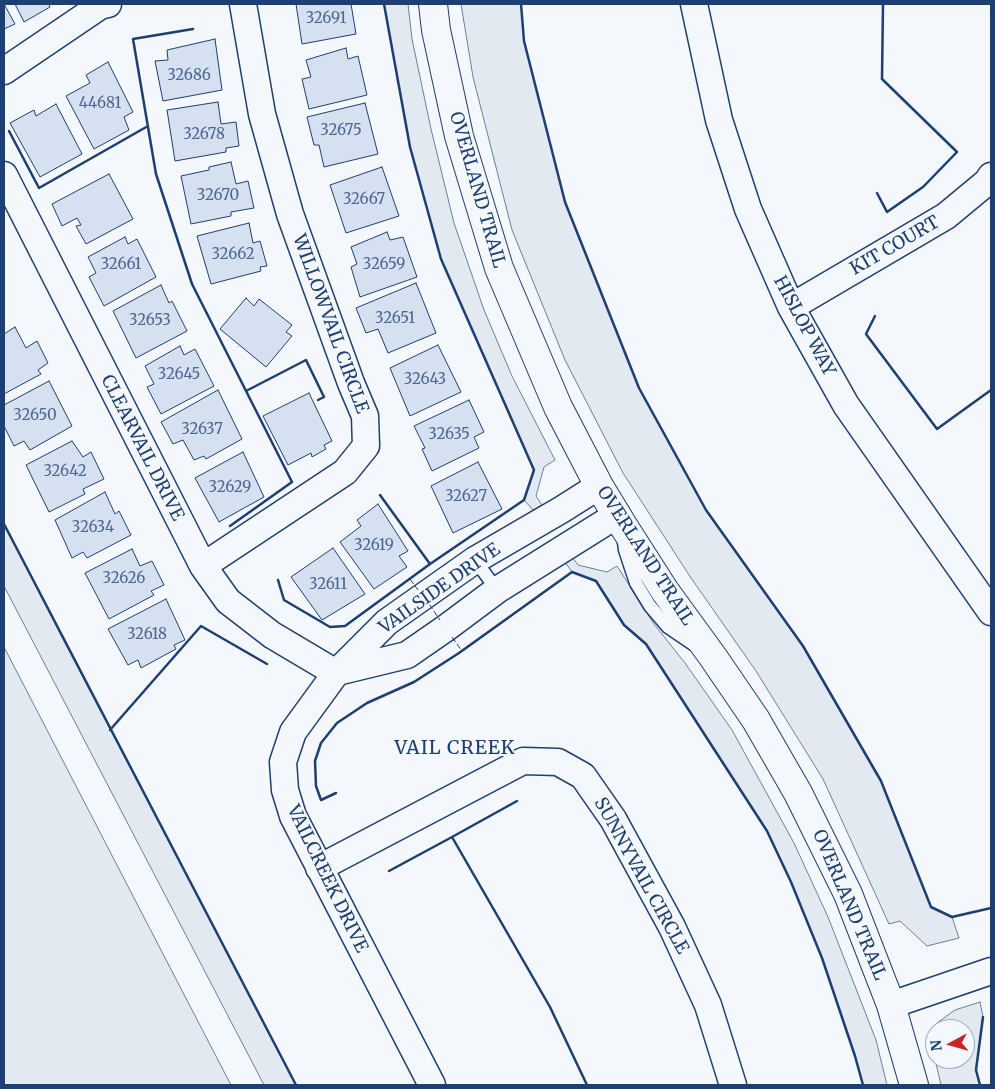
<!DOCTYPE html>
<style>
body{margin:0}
#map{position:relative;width:995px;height:1089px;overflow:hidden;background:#f4f7fb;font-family:Merriweather,serif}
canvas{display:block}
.frame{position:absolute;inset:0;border:5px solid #1d3f73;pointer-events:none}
.north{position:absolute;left:925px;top:1019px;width:50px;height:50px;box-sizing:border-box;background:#f4f7fb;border:1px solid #9eadc5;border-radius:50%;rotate:264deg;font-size:14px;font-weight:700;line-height:20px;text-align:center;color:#1d3f73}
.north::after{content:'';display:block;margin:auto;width:18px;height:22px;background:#c62828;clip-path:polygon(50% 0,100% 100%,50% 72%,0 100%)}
</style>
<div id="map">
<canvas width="995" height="1089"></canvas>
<div class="frame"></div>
<div class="north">N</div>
</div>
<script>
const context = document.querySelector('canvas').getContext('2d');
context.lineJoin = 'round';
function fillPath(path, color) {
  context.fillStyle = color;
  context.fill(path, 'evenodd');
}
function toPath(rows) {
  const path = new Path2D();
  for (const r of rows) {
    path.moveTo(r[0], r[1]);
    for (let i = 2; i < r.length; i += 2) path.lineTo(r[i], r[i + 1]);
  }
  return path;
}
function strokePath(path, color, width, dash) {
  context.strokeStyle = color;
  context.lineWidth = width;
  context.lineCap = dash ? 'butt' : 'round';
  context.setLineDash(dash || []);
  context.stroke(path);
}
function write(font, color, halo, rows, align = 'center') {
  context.font = font + ' Merriweather,serif';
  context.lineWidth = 4;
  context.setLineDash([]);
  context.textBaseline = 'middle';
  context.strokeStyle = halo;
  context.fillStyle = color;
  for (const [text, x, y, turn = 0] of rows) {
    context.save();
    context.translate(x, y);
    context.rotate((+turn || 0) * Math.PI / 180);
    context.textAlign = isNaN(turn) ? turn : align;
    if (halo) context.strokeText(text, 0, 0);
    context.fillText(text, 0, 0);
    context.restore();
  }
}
const green = toPath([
 [384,4,408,4,412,39,431,129,454,223,484,310,512,376,555,460,544,467,536,496,542,505,533,510,524,500,534,470,441,259,410,147,384,4],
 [461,4,521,4,524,41,565,202,639,388,706,510,803,646,881,781,931,907,952,917,959,938,927,946,900,921,889,924,823,779,756,671,691,578,623,473,565,360,512,230,473,77,461,4],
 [4,524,65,643,296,1085,264,1085,4,586,4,524],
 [573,558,578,565,607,572,617,566,654,624,685,663,732,730,794,843,828,917,876,1040,887,1085,863,1085,855,1056,822,958,791,882,767,831,646,644,624,625,596,581,572,572,565,562,573,558],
 [4,647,205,1035,231,1085,4,1085,4,647],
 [980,1002,983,1017,976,1070,980,1085,941,1085,934,1055,932,1038,937,1023,955,1010,980,1002],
 [935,1029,965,1029,965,1059,935,1059,935,1029]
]);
fillPath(green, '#e3e9f0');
strokePath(green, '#687fa3', 1);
const building = toPath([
 [4,4,15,24,4,29,4,4],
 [15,4,49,4,50,7,24,22,15,4],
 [296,4,351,4,356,34,302,44,296,4],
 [215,39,222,90,163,101,155,61,168,60,167,50,215,39],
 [346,48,348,59,358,56,367,95,309,109,302,79,311,77,306,60,346,48],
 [108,62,133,112,124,117,129,130,94,149,66,96,90,83,86,75,108,62],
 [218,102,221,124,236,122,239,146,226,148,226,152,175,161,167,110,218,102],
 [365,103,378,154,324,167,319,145,314,145,307,117,365,103],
 [56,104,82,154,40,177,10,123,34,110,36,116,56,104],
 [231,162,236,184,248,181,254,208,231,212,231,216,191,224,181,176,209,170,209,167,231,162],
 [382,167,399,216,346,233,330,185,382,167],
 [109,174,133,219,86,244,76,226,81,225,77,218,62,226,52,204,109,174],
 [249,223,253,243,260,241,267,266,260,267,261,271,211,284,197,236,249,223],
 [387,232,390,240,403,237,417,277,360,297,351,267,357,264,351,247,387,232],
 [125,237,128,244,137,239,156,277,104,306,89,277,96,273,88,257,125,237],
 [416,283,436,333,388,353,378,329,366,333,356,308,416,283],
 [161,285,169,303,172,301,187,331,136,358,113,311,161,285],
 [246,298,254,306,259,299,292,325,286,332,292,336,266,367,220,329,246,298],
 [15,327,26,348,37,341,48,363,38,370,41,374,4,394,4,334,15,327],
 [438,345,461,392,410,416,390,368,438,345],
 [180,346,184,355,195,349,214,386,161,414,147,387,154,384,145,366,180,346],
 [49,381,72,426,30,450,24,441,14,446,4,426,4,405,49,381],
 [218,390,242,439,206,459,204,456,194,460,183,440,173,444,161,422,218,390],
 [309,393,332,441,324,445,326,449,312,457,311,453,288,465,263,416,309,393],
 [469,400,484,432,474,437,479,448,432,471,422,449,425,448,414,426,469,400],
 [72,441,83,457,91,452,104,479,83,489,85,494,49,512,26,465,72,441],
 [243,452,264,497,219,522,195,478,243,452],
 [478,462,502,509,453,533,431,486,478,462],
 [105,492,115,514,119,511,131,535,87,558,83,552,72,558,55,520,105,492],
 [378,504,408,551,399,556,407,567,374,589,340,542,361,526,357,520,378,504],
 [333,548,365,594,322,620,291,577,333,548],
 [132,549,140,566,152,561,164,585,151,591,154,595,109,619,85,573,132,549],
 [166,599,185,640,174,645,176,649,141,668,138,660,128,665,108,629,166,599]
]);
fillPath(building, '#d5e0f0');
strokePath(building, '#1d3f73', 1);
const lane = toPath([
 [624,542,625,550,636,583,650,606,668,627,693,644],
 [475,560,497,590]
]);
const street = toPath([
 [694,4,719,120,748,209,791,307,846,405,991,612],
 [4,71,100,6,108,4],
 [4,175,203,566,228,601,272,635,336,673],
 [791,307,946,216,987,182,991,176],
 [203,566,345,472,366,446,365,416,351,383,290,214,262,114,243,4],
 [337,672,407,655,446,628,497,590,617,515],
 [319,868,523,761,558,762,583,776,613,819,672,927,708,1005,733,1085],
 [891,1005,991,971],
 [432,1085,293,816,285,790,283,762,293,732,336,673,387,622,475,560,561,510,599,486]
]);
const secondary = toPath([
 [433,4,436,30,459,136,499,268,558,407,599,486,624,527,665,591,713,657,756,720,798,793,848,894,891,1005,914,1085]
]);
strokePath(lane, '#1d3f73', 15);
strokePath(street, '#1d3f73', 29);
strokePath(secondary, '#1d3f73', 30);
strokePath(lane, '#f4f7fb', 12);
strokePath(street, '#f4f7fb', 26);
strokePath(secondary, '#f4f7fb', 28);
strokePath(toPath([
 [410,579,418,590],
 [429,604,440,620],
 [452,637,462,651]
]), '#1d3f73', 1, [6, 2.5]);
strokePath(toPath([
 [521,4,524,41,565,202,639,388,706,510,803,646,881,781,931,907,952,917,991,908],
 [193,29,133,39,156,174,192,284,292,482,230,526],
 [9,131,39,188,148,126],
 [877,193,887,212,923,187,957,152,882,79,883,4],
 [875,316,866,334,937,429,991,390],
 [246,391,306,360,324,397,318,400],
 [380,495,430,564],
 [4,524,296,1085],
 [278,580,284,600,330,627,345,626,430,564,524,500,534,470,441,259,410,147,384,4],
 [110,730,201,626,267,664],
 [336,793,321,800,316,786,315,761,321,743,337,723,367,703,414,682,459,653,572,572,596,581,624,625,646,644,767,831,791,882,822,958,855,1056,863,1085],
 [452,837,550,1007,587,1085],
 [389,871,452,837,517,801],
 [980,1085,976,1070,983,1017]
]), '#1d3f73', 2.5);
write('15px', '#4b6792', null, [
 ["32691",326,19],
 ["32686",189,76],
 ["44681",100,104],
 ["32675",341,131],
 ["32678",204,135],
 ["32670",218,196],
 ["32667",364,200],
 ["32662",233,255],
 ["32661",121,265],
 ["32659",384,265],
 ["32651",395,319],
 ["32653",150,321],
 ["32645",179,375],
 ["32643",425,380],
 ["32650",35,416],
 ["32637",202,430],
 ["32635",449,435],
 ["32642",65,472],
 ["32629",230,488],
 ["32627",466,497],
 ["32634",93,528],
 ["32619",374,546],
 ["32626",124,579],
 ["32611",328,585],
 ["32618",147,635]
]);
write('18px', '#1d3f73', '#f4f7fb', [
 ["OVERLAND TRAIL",477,190,74],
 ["KIT COURT",895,246,-30],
 ["WILLOWVAIL CIRCLE",330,324,70],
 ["HISLOP WAY",804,326,62],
 ["CLEARVAIL DRIVE",142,448,63],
 ["OVERLAND TRAIL",645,556,57],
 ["VAILSIDE DRIVE",440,589,-35],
 ["SUNNYVAIL CIRCLE",641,876,61],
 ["VAILCREEK DRIVE",327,879,64],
 ["OVERLAND TRAIL",849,905,67]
]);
context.letterSpacing = '1px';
write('19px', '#1d3f73', '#f4f7fb', [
 ["VAIL CREEK",455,749]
]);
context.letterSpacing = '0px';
</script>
